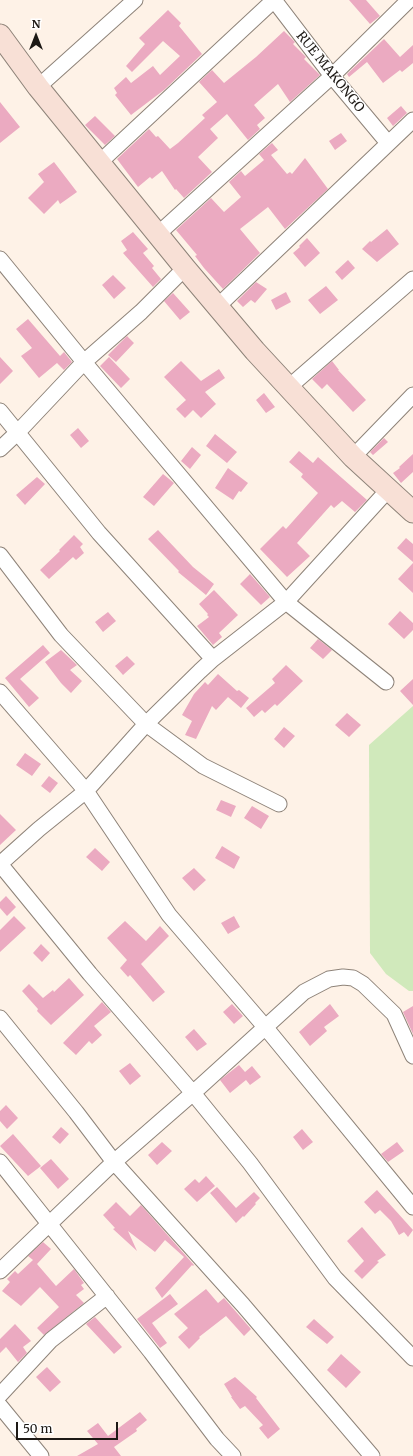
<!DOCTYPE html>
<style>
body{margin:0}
#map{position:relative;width:413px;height:1456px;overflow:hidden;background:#fef2e7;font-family:Merriweather,serif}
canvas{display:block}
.north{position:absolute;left:16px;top:16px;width:40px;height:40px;-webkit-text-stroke:3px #fff;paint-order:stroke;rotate:0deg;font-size:11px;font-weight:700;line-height:16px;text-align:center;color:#1d1915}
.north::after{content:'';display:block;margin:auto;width:14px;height:18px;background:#1d1915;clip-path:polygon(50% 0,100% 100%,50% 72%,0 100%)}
.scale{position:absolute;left:16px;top:1422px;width:102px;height:18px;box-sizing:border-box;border:2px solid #1d1915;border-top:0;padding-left:5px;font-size:12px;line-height:14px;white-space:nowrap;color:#1d1915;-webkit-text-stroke:3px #fff;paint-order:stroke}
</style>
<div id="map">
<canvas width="413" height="1456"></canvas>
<div class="north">N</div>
<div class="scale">50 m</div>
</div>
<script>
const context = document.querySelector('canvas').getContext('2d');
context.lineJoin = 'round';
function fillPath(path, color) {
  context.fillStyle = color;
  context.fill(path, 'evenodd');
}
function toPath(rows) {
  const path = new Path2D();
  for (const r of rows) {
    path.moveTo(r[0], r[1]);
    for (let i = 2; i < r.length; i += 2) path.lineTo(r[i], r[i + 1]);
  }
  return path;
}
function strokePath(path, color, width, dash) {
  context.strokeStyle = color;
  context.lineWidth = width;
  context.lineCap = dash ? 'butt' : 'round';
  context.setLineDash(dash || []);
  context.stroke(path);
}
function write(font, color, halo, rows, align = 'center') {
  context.font = font + ' Merriweather,serif';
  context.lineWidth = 3;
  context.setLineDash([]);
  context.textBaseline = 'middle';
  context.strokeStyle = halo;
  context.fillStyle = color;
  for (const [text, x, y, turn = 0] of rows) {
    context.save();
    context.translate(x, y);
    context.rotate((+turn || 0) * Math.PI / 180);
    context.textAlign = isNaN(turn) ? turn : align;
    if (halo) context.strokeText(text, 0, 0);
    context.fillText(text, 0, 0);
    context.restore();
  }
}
fillPath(toPath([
 [413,706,413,991,409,991,386,974,370,953,369,745]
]), '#d0e9bb');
fillPath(toPath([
 [349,0,366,0,380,16,370,24],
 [168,10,181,23,179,26,202,54,164,90,131,115,115,95,117,93,114,88,126,77,131,83,153,66,160,75,180,56,163,41,132,72,126,66,145,44,139,38],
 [284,31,295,42,293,44,306,57,304,59,320,75,290,102,278,84,254,105,265,118,257,125,260,129,248,140,227,114,210,129,218,138,198,157,212,172,184,198,176,189,175,190,162,171,152,179,150,177,138,187,117,159,149,129,156,137,158,136,170,149,178,143,205,118,202,115,217,102,199,82,212,70,224,83,256,57],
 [384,39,400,57,413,45,413,63,402,72,400,70,383,83,367,62,349,77,347,74],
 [0,102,20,127,0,143],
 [401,106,407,113,393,126,387,118],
 [95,116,115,136,105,145,85,125],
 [341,133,347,141,335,150,329,141],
 [272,143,278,150,271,155,287,174,290,172,292,174,305,158,328,189,285,229,268,207,240,229,260,253,223,289,204,268,195,256,197,255,176,230,211,198,224,212,241,197,229,182,241,171,245,176,264,160,259,154],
 [54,162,77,192,60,204,58,200,44,214,28,198,44,182,38,174],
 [387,229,399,244,377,262,362,249,370,241,371,242],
 [133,232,148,249,143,253,154,266,152,268,161,279,153,287,123,253,127,250,121,241],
 [307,238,320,253,305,267,293,253,300,247,299,246],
 [348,260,355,268,342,280,335,272],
 [113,275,126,288,114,299,102,285],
 [256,282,267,289,255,303,251,300,243,307,237,301],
 [326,286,338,300,320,314,308,300],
 [286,292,291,302,276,310,271,300],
 [173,293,190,312,180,320,164,301],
 [28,319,60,356,64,352,72,362,64,370,57,363,39,378,21,356,32,348,16,329],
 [127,336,134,343,116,362,108,355],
 [0,357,13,371,0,384],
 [109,357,130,379,121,388,100,366],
 [181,361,201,381,219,369,225,378,205,392,216,404,201,418,193,410,185,418,176,409,186,400,164,377],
 [332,361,339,370,338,370,366,400,353,412,327,384,322,389,312,379],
 [264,393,275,407,266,413,256,400],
 [78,428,89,441,81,448,70,435],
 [215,434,237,452,227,463,206,446],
 [384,438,388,442,373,455,370,452],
 [192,447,201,455,190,469,181,461],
 [299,451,313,463,318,457,367,500,355,512,342,501,334,508,331,505,297,543,310,556,287,577,260,549,283,526,286,529,318,493,301,477,303,474,289,462],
 [413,454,413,472,401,483,393,473,400,468,399,467],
 [228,468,248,483,241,492,239,491,233,500,215,488],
 [163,474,174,483,154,506,143,497],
 [37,477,45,484,25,505,16,495],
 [158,530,193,567,214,584,206,595,178,572,179,571,148,539],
 [74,535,83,544,80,547,84,553,76,560,73,557,49,579,40,570,60,551,59,550],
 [406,538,413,544,413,562,397,548],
 [413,563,413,593,398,579],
 [250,574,270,597,261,605,240,584],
 [214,590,238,615,219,633,222,637,213,645,197,626,209,617,207,615,208,614,199,604],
 [400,611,413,623,413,630,404,639,388,624],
 [108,612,116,621,103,632,95,622],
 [318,639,332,650,323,659,310,648],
 [43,645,50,653,20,679,39,698,29,707,5,678],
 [61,650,77,665,70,670,82,681,71,693,61,683,45,662],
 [127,656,135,664,123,675,115,666],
 [286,665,303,681,277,706,275,704,265,713,262,710,254,717,246,708,275,683,272,679],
 [218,674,237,691,239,690,249,698,241,708,228,697,216,710,212,706,196,739,185,735,192,721,182,715,194,694,205,682,208,685],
 [413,679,413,705,400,691],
 [347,713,361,725,349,737,335,725],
 [284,727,295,736,284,748,274,739],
 [25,753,41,764,32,776,16,765],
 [49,776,58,783,50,793,41,786],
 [221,800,236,806,231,817,216,810],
 [252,806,269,816,261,829,244,818],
 [0,814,16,830,0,845],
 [222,846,240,857,234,869,215,858],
 [95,848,110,862,102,871,86,857],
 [194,868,206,880,194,891,182,878],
 [6,896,16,907,7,916,0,908,0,902],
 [14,916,26,928,0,952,0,930],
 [234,916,240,927,228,934,221,923],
 [125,921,146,941,160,926,169,936,141,964,165,992,153,1002,130,975,128,977,120,968,127,960,107,938],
 [41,944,50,953,42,962,33,953],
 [69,978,84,995,51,1025,37,1011,38,1009,22,991,29,984,43,998,53,990,54,992],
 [102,1002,111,1012,94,1026,102,1035,92,1044,89,1041,76,1055,63,1043],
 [232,1004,243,1016,234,1024,223,1012],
 [330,1004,339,1016,324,1027,327,1031,310,1046,299,1032],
 [413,1006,413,1034,403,1012],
 [194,1029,207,1044,197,1051,185,1037],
 [130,1063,141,1076,130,1085,119,1071],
 [239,1065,245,1072,252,1066,261,1077,250,1085,246,1080,230,1093,220,1080],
 [6,1105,18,1118,7,1129,0,1121,0,1111],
 [61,1127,69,1134,60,1144,52,1137],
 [302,1129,313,1142,303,1150,293,1137],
 [13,1134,41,1166,28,1176,0,1146],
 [162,1142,172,1151,157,1165,148,1155],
 [397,1142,404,1151,388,1162,381,1154],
 [51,1159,69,1179,58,1189,40,1168],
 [206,1176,215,1186,197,1202,184,1189,195,1179,199,1183],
 [217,1187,236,1208,254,1192,260,1198,255,1203,256,1204,244,1217,243,1216,236,1223,210,1193],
 [377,1190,413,1230,408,1237,404,1232,399,1235,391,1221,380,1210,375,1214,364,1202],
 [116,1202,130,1216,141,1205,194,1265,193,1266,192,1265,162,1298,155,1288,184,1257,165,1240,155,1252,128,1231,137,1251,113,1229,115,1228,103,1215],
 [362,1227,386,1255,377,1261,379,1262,362,1279,354,1271,364,1261,347,1241],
 [43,1242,51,1249,37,1264,56,1286,74,1269,84,1283,81,1285,84,1289,76,1295,84,1303,44,1335,37,1328,59,1307,40,1287,21,1306,2,1291,10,1282,7,1279,15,1271,18,1274,33,1260,28,1256],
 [206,1289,218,1303,224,1298,251,1329,244,1336,226,1316,199,1337,200,1338,189,1349,178,1337,188,1328,174,1314],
 [170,1294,178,1304,152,1323,167,1343,160,1348,137,1319],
 [95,1317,122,1347,114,1354,86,1324],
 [314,1319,334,1337,327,1344,306,1327],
 [15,1324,31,1341,23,1347,27,1353,18,1362,6,1347,0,1353,0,1339],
 [341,1354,361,1372,346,1388,327,1370],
 [47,1367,61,1382,50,1392,36,1377],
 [235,1377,257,1397,256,1398,280,1429,268,1439,259,1428,263,1425,245,1406,240,1409,231,1397,232,1397,224,1384],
 [140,1412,147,1420,136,1429,137,1431,114,1447,121,1456,77,1456,98,1444,87,1431,98,1423,108,1436]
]), '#ebaac1');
const street = toPath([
 [274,0,332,76,388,143],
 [38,87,135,0],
 [100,162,274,0],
 [158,234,332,76,409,0],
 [0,259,84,362,286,602,386,682],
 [217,307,413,120],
 [289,387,413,279],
 [0,411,99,533,213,659],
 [0,449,18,432,84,362,141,312,185,268],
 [353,457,413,395],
 [0,555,61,635,146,724,203,766,279,804],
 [0,692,86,791,169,915,266,1028,413,1207],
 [0,864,90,974,193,1093,250,1163,335,1278,413,1358],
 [0,864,39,829,86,791,146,724,200,671,213,659,286,602,388,490],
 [0,1018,76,1112,114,1162,243,1305,372,1456],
 [0,1162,151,1352,217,1439,233,1456],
 [0,1271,114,1162,193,1093,304,992,329,979,343,977,353,978,363,984,394,1014,413,1056],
 [0,1395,51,1340,107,1296],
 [0,1406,41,1456]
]);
const secondary = toPath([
 [0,35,38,87,185,268,255,351,353,457,413,512]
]);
strokePath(street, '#8e8379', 17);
strokePath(secondary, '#8e8379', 23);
strokePath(street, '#fff', 15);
strokePath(secondary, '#f8e0d6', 21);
write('13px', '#1d1915', '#fff', [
 ["RUE MAKONGO",330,72,51]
]);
</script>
